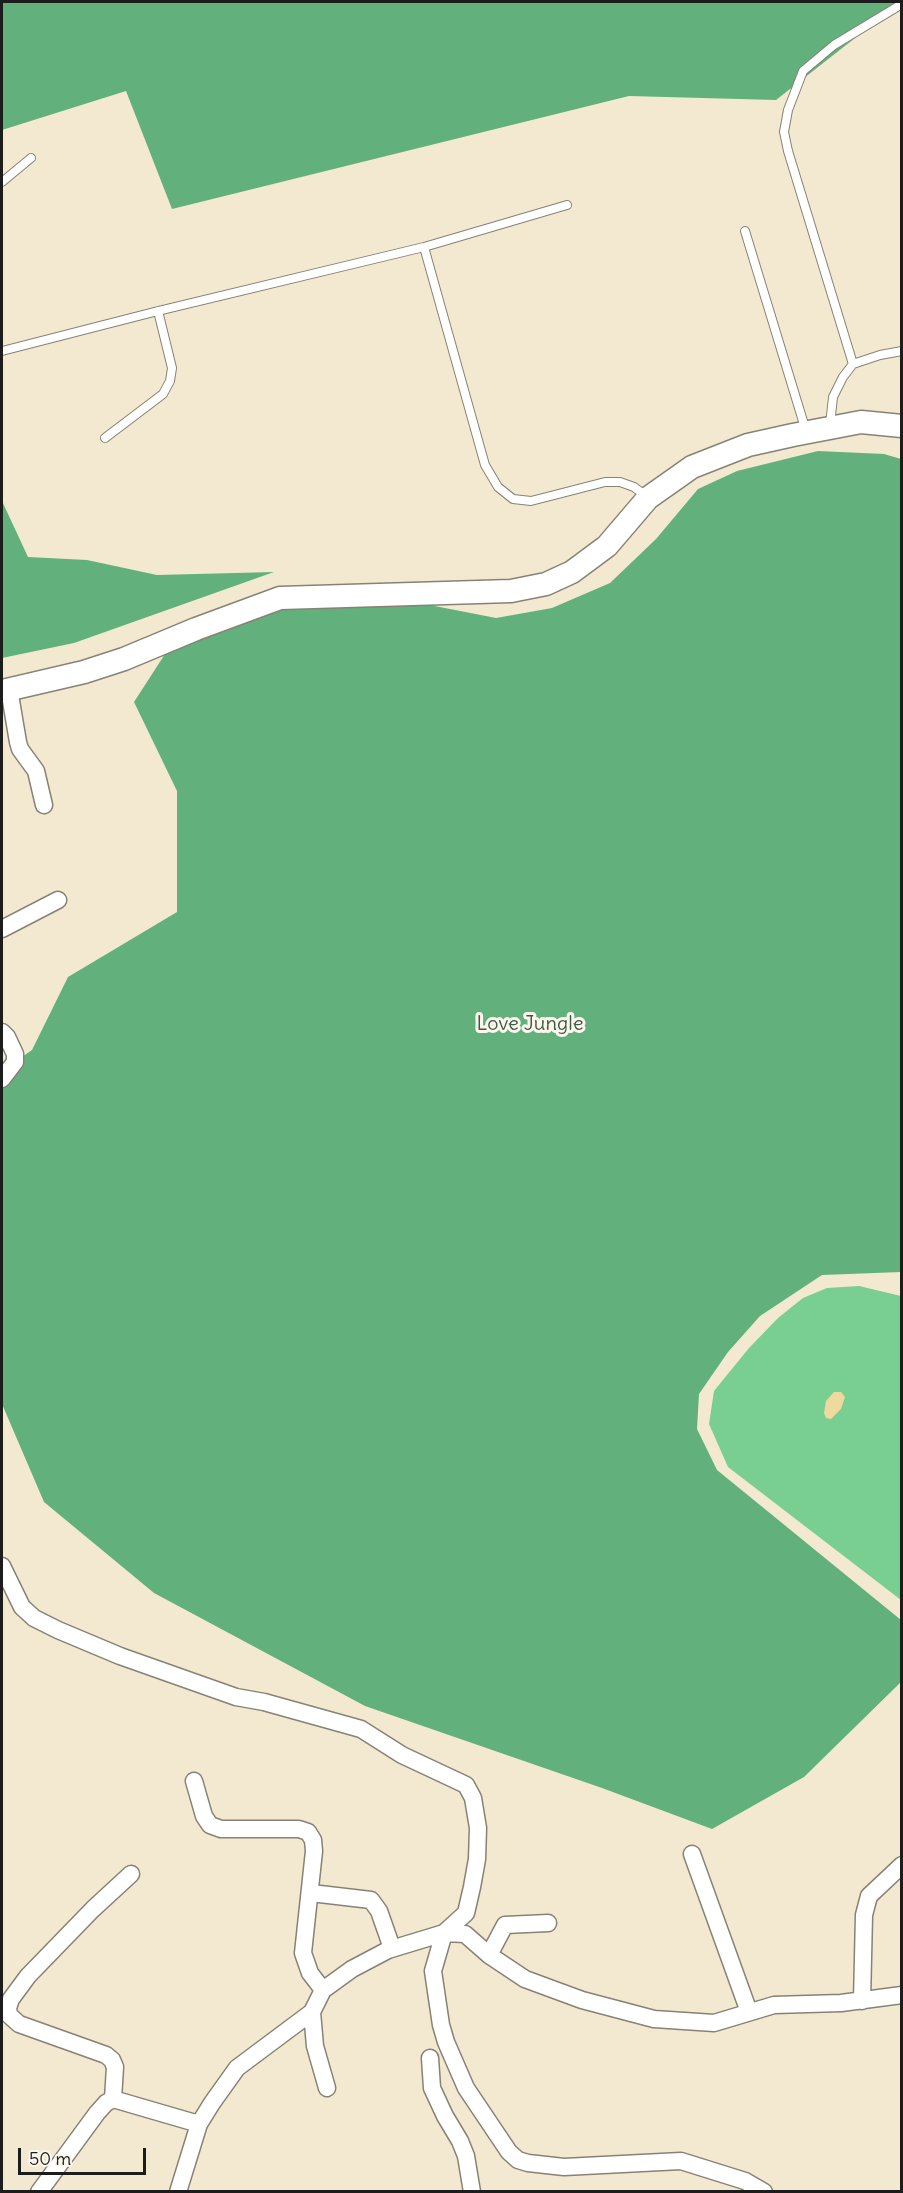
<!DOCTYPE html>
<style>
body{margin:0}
#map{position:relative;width:903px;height:2193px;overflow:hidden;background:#f2e9d0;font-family:Delius,sans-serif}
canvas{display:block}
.frame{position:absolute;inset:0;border:3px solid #1c1c1c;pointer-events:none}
.scale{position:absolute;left:18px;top:2148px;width:128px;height:27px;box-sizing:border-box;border:3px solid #1c1c1c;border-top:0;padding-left:8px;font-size:18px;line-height:21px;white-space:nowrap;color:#1c1c1c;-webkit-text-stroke:4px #fbf7ec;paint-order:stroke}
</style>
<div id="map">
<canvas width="903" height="2193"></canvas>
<div class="frame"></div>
<div class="scale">50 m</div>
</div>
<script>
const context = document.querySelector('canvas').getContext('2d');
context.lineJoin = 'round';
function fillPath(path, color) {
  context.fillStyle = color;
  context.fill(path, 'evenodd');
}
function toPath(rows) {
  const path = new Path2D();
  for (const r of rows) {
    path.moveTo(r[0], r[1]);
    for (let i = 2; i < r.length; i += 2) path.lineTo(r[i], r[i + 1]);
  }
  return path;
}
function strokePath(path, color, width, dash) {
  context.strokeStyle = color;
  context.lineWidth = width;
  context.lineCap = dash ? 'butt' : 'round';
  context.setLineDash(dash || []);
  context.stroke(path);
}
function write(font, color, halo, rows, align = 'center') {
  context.font = font + ' Delius,sans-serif';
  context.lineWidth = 6;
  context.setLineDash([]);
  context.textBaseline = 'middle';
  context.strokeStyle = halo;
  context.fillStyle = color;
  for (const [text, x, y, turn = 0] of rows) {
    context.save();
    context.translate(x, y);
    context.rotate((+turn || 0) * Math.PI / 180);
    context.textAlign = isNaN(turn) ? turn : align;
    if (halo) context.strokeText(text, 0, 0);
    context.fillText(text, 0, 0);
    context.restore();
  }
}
fillPath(toPath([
 [859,1286,901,1296,901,1600,728,1467,709,1424,714,1391,749,1348,778,1318,803,1298,827,1288]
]), '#79ce92');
fillPath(toPath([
 [2,2,901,2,776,100,629,96,172,209,126,91,2,130],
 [818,451,884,454,901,459,901,1272,822,1275,760,1316,728,1352,699,1394,697,1429,717,1470,901,1620,901,1682,804,1777,712,1829,602,1788,365,1706,154,1593,44,1502,2,1404,2,1071,32,1050,68,977,177,912,177,791,134,702,165,654,264,609,404,600,496,618,552,608,610,583,656,539,698,489,737,471],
 [2,501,28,557,87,560,157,575,274,572,74,643,2,658]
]), '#62b17c');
fillPath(toPath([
 [834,1392,841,1392,845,1397,841,1409,831,1419,826,1418,824,1413,826,1401]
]), '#eeda9e');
const lane = toPath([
 [2,182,31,158],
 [745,231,806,431],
 [424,247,485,465,498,487,513,499,531,501,605,482,620,482,634,487,646,496],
 [2,351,158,311,424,247,567,205],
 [853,364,788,151,784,132,788,110,803,71,834,45,902,4],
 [830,425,833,397,843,377,853,364,880,355,902,351],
 [105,438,163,394,170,381,172,368,158,311]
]);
const street = toPath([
 [9,689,18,742,20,749,36,771,44,805],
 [2,929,58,900],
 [2,1032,7,1037,15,1054,15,1062,2,1079],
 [2,1566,22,1607,34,1618,58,1630,120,1656,236,1697,264,1702,361,1729,402,1755,466,1785,473,1798,478,1828,477,1859,472,1887,466,1913,444,1933,433,1971,441,2025,446,2042,466,2088,509,2152,518,2160,528,2163,564,2167,681,2161,745,2181,764,2192],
 [194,1781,204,1816,210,1825,221,1829,299,1829,308,1832,313,1840,314,1851,303,1953,310,1973,323,1990],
 [692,1854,749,2012],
 [311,1893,371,1900,379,1911,392,1948],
 [489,1955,505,1925,548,1923],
 [862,2001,864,1915,869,1896,902,1865],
 [312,2012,315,2046,327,2088],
 [430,2058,432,2088,445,2116,460,2141,466,2156,472,2192],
 [113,2099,115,2067,112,2060,106,2055,19,2024,9,2015,8,2008,11,1999,28,1976,93,1909,131,1874],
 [39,2192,97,2113,106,2103,113,2099,199,2124],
 [178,2192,199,2124,212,2103,237,2068,312,2012,323,1990,352,1969,388,1950,444,1933,465,1934,489,1955,525,1979,582,2000,654,2019,714,2023,774,2005,841,2003,902,1995]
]);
const secondary = toPath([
 [2,691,84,672,124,659,196,629,280,598,511,591,546,584,572,572,607,546,648,498,692,467,748,445,793,435,861,422,902,426]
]);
strokePath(lane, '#878276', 10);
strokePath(street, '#878276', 19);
strokePath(secondary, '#878276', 25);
strokePath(lane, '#fff', 8);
strokePath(street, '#fff', 16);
strokePath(secondary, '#fff', 22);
write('20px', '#3d5a45', '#fbf7ec', [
 ["Love Jungle",530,1024]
]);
</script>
